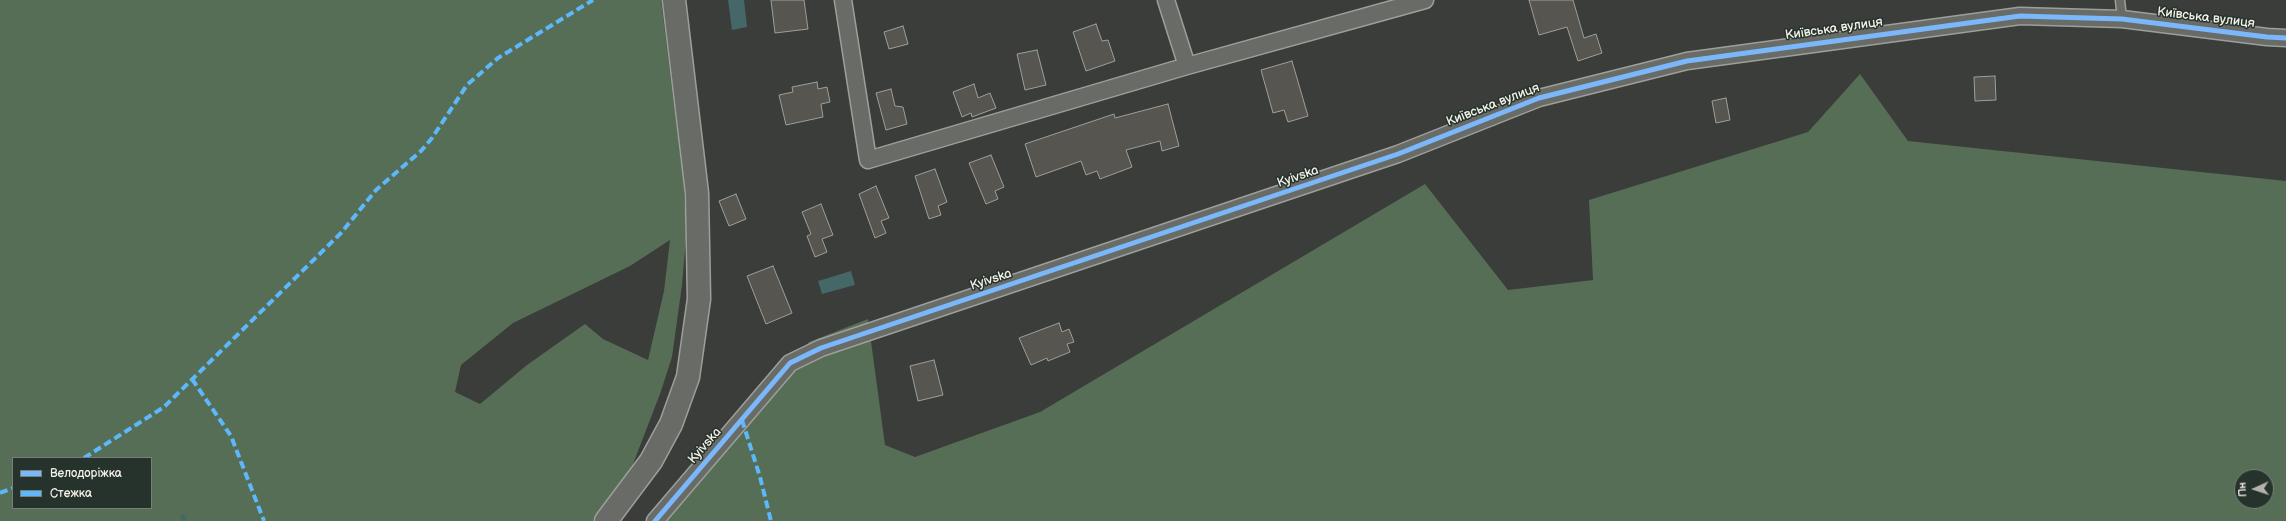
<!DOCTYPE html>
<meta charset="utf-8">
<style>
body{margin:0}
#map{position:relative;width:2286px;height:521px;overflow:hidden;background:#3a3d39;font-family:"Balsamiq Sans",sans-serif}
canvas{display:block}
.legend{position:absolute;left:12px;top:457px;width:140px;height:52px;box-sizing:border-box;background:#26332d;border:1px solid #787f78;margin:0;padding:5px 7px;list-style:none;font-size:12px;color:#f4f1e8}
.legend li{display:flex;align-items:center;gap:8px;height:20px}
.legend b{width:20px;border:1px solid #787f78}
.north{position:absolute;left:2234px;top:469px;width:40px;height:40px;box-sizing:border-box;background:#26332d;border:1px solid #787f78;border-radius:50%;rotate:267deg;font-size:11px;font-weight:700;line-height:16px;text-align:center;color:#f4f1e8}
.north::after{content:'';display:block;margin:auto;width:14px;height:18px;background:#b3b2ab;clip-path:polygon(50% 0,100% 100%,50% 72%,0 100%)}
</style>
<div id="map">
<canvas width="2286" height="521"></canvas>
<ul class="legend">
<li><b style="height:5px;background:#7ab7fb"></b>Велодоріжка</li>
<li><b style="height:5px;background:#5cb8fa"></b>Стежка</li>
</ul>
<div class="north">Пн</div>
</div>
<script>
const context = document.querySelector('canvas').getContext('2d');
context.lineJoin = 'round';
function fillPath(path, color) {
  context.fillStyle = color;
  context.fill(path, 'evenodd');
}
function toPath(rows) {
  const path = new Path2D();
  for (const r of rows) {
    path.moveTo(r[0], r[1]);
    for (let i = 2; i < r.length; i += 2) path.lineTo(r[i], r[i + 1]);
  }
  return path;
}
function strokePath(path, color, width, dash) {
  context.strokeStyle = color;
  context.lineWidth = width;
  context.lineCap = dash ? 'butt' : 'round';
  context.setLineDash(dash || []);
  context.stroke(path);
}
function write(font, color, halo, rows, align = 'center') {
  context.font = font + ' "Balsamiq Sans",sans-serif';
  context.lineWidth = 3;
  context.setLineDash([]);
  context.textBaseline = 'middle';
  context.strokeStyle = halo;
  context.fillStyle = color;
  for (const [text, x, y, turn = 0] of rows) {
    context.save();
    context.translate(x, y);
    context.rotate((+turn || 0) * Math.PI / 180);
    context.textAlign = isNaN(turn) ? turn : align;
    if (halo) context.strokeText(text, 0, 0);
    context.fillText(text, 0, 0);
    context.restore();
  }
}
fillPath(toPath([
 [0,0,661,0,684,187,686,239,682,285,672,357,660,394,633,464,608,506,596,521,0,521],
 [670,240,664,291,648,360,603,339,585,324,527,365,480,404,455,392,461,365,513,323,630,266],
 [13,458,151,458,151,508,13,508],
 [1860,74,1908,141,2286,181,2286,521,659,521,809,342,868,319,885,445,915,457,1040,412,1425,184,1508,290,1593,280,1589,200,1808,132],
 [2242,477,2266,477,2266,501,2242,501]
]), '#566d56');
fillPath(toPath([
 [728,0,744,0,747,27,732,30],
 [851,271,855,285,822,294,818,281]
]), '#466768');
strokePath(toPath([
 [183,517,184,521]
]), '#466768', 5);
const building = toPath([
 [771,0,804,0,808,29,775,33,771,0],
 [1529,0,1573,0,1584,38,1596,34,1602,53,1578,61,1567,27,1539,35,1529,0],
 [1096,24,1102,41,1108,40,1115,61,1086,71,1073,32,1096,24],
 [903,26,908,44,889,49,884,32,903,26],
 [1037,50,1046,85,1025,90,1017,54,1037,50],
 [1292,61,1308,116,1288,122,1284,110,1273,113,1261,70,1292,61],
 [1995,76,1996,100,1975,101,1974,77,1995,76],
 [817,82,818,89,827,87,830,102,821,104,823,117,786,125,779,95,793,92,792,87,817,82],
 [974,84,978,98,990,93,996,108,972,117,971,113,962,117,953,92,974,84],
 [891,89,895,106,903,107,907,124,886,130,876,93,891,89],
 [1726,98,1730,120,1716,123,1712,101,1726,98],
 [1168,104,1179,146,1162,151,1160,141,1126,150,1132,167,1100,179,1097,171,1086,175,1081,161,1036,177,1025,144,1114,114,1115,118,1168,104],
 [991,155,1004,187,995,191,998,199,986,204,969,163,991,155],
 [935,169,947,202,938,206,941,215,929,219,915,176,935,169],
 [876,186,889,218,881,221,886,233,875,238,859,194,876,186],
 [736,194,746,219,729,226,719,201,736,194],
 [821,204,833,235,822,239,827,252,815,257,807,236,811,234,802,212,821,204],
 [773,266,792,313,766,324,747,276,773,266],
 [1059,323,1062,332,1069,329,1074,342,1067,344,1070,352,1048,361,1047,358,1031,365,1019,338,1059,323],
 [934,360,943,395,918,401,910,366,934,360]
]);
fillPath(building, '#565550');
strokePath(building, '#9e9f9b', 1);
const service = toPath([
 [2120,0,2122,19]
]);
const minor = toPath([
 [843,0,868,160,1187,66,1425,0],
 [1166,0,1187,66],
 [655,521,790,363,821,348,1398,154,1539,98,1687,61,2020,16,2122,19,2267,37,2286,38]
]);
const secondary = toPath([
 [606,521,651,461,671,424,688,377,699,299,697,193,674,0]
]);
strokePath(service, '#9e9f9b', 11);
strokePath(minor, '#9e9f9b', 19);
strokePath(secondary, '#9e9f9b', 25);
strokePath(service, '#686b66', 8);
strokePath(minor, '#686b66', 16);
strokePath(secondary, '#686b66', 22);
strokePath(toPath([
 [192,379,231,436,264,521],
 [742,420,760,477,771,521],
 [84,458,164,407,341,233,376,190,421,151,432,138,467,85,498,58,593,0],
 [0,493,13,488]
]), '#5cb8fa', 4, [8, 4]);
strokePath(toPath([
 [655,521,790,363,821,348,1398,154,1539,98,1687,61,2020,16,2122,19,2267,37,2286,38]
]), '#7ab7fb', 5);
write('13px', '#f4f1e8', '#26332d', [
 ["Київська вулиця",2206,18,7],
 ["Київська вулиця",1834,29,-8],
 ["Київська вулиця",1493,105,-21],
 ["Kyivska",1298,177,-19],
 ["Kyivska",991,280,-18],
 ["Kyivska",705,446,-49]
]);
</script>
